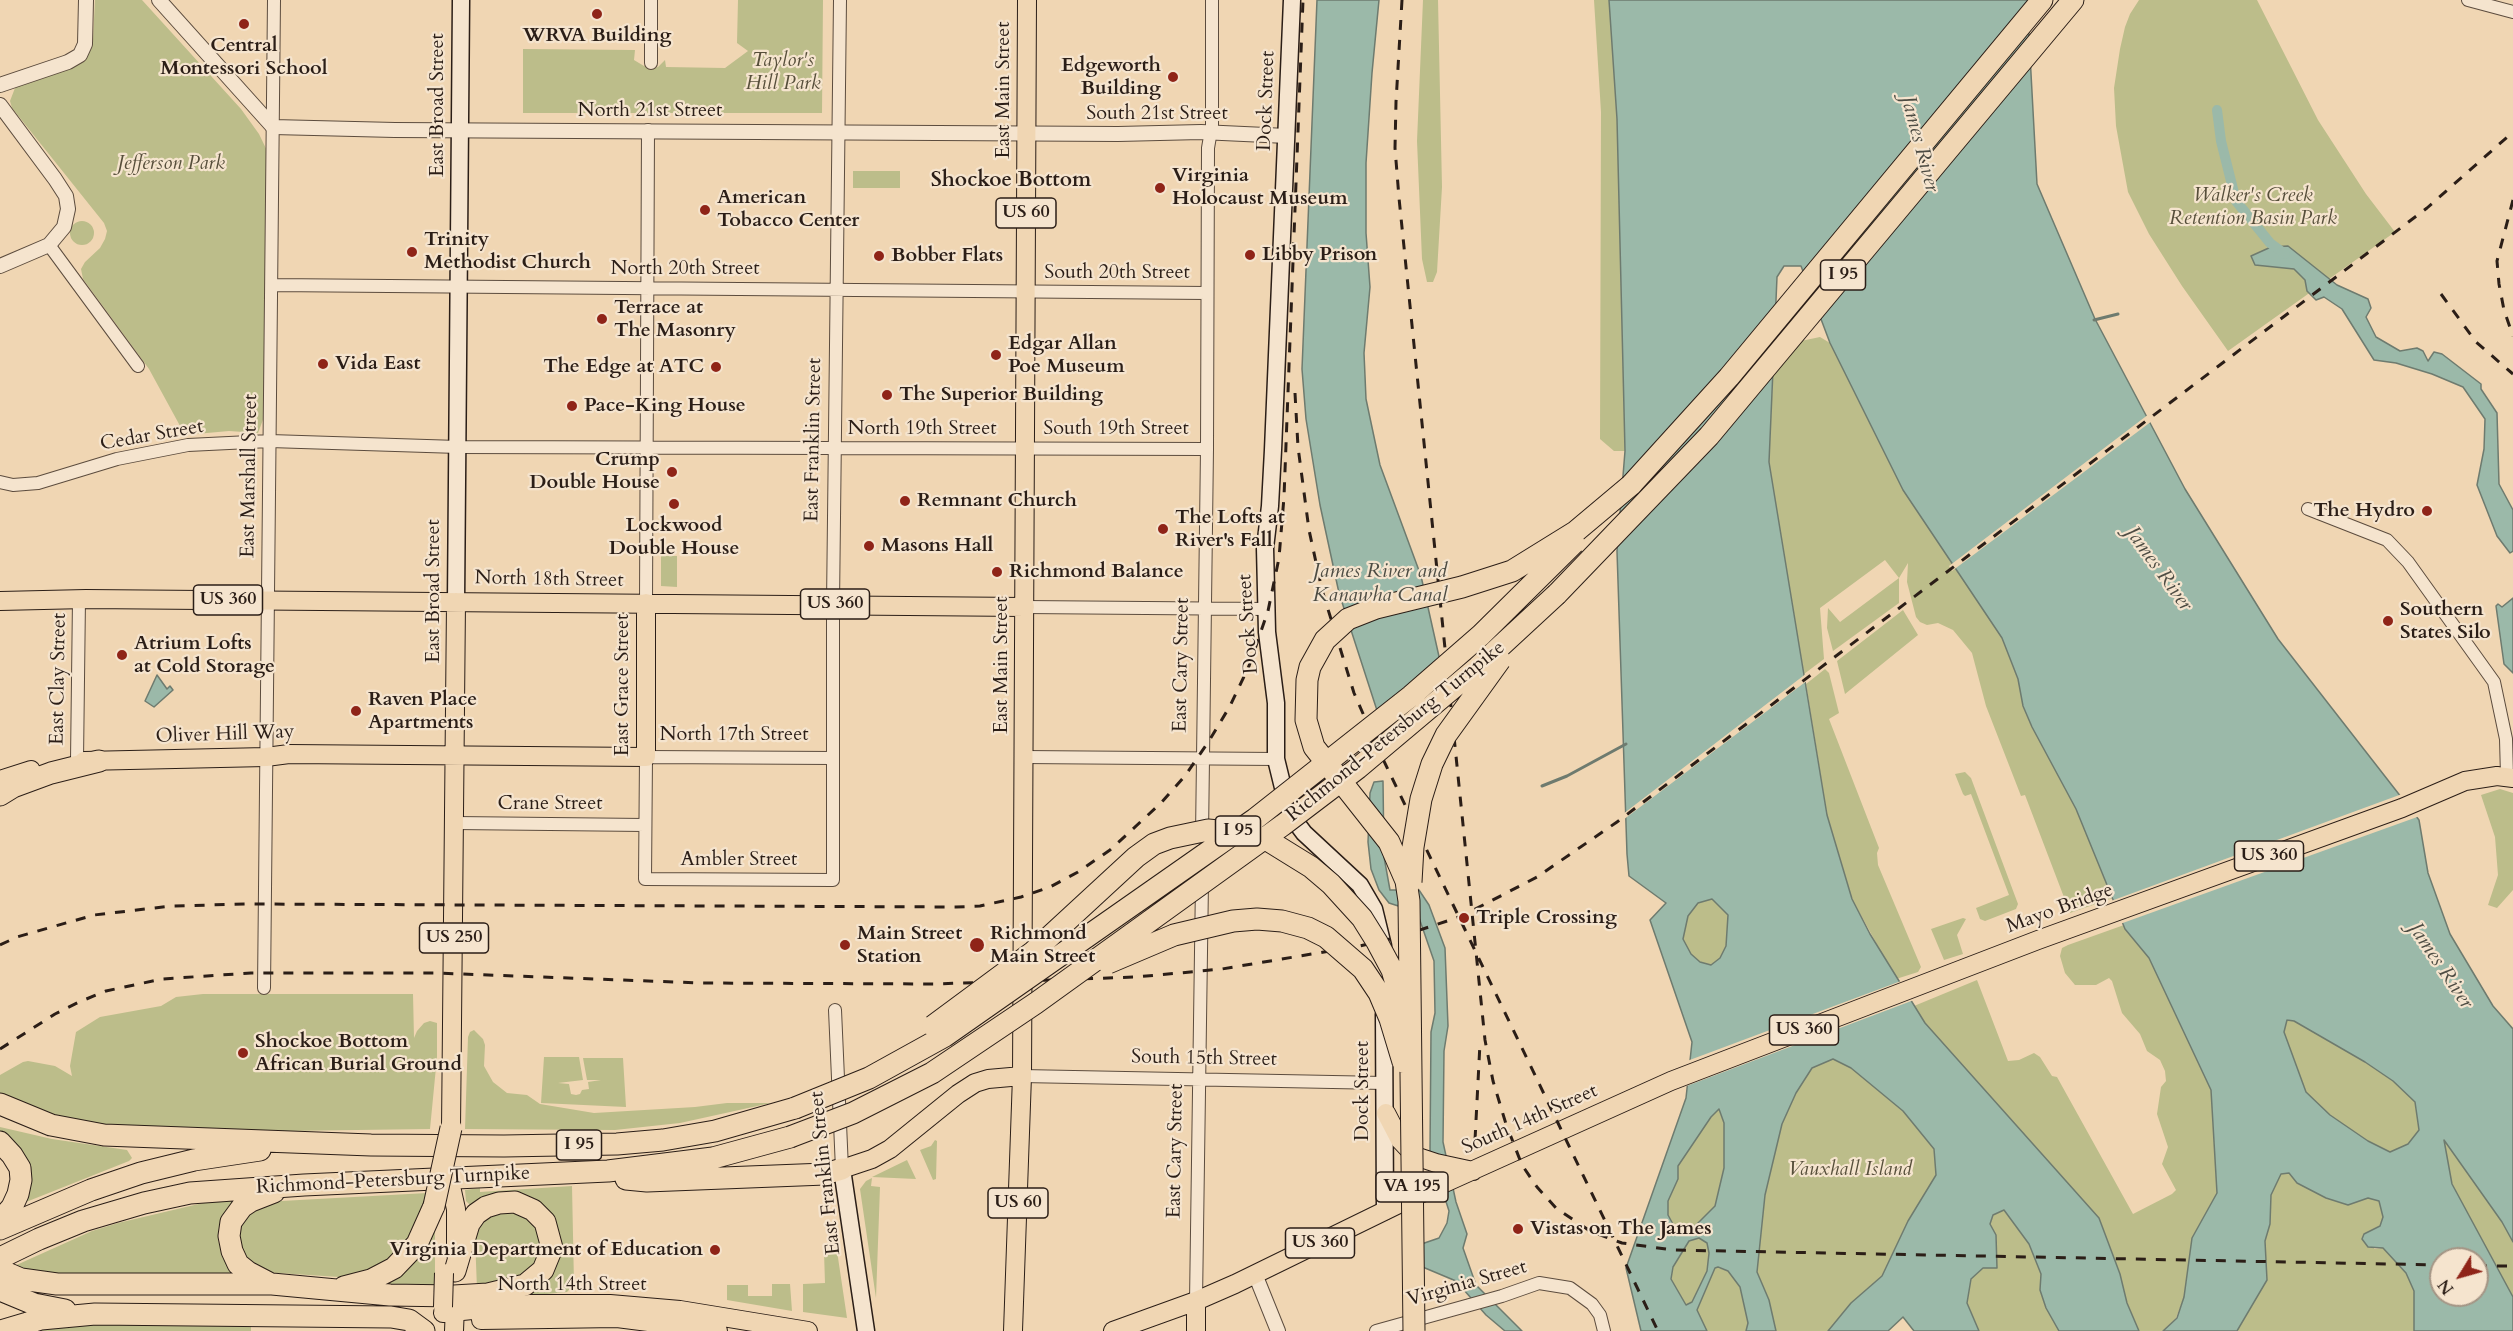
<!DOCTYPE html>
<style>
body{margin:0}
#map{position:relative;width:2513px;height:1331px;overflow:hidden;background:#f0d6b3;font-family:Cardo,serif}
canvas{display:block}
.north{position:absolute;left:2429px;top:1247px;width:60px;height:60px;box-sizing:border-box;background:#f5e4ce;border:2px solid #a49585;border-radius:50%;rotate:233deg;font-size:16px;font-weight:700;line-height:24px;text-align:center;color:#2b1e17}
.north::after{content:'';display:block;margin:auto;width:21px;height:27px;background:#8f2418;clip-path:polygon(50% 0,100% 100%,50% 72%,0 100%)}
</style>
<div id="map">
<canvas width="2513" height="1331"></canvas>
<div class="north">N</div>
</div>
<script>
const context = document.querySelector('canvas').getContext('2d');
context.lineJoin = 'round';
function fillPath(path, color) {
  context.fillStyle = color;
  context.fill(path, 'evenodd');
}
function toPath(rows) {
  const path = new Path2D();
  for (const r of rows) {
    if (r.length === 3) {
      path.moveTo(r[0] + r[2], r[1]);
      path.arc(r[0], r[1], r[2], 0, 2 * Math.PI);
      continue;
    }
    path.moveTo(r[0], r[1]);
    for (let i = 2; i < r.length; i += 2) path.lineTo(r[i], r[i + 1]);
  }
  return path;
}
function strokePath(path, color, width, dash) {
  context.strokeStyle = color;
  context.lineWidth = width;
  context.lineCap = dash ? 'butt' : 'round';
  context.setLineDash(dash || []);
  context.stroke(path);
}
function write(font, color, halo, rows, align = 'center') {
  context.font = font + ' Cardo,serif';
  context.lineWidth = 4.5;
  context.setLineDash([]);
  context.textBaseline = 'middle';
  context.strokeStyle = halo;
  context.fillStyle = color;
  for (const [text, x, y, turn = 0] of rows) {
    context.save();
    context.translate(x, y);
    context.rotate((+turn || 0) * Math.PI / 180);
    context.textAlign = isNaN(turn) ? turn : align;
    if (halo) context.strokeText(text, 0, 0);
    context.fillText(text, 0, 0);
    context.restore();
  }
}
fillPath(toPath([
 [95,0,142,0,241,109,259,134,273,163,270,401,258,433,229,431,185,435,149,369,83,279,81,269,85,262,100,248,105,239,107,231,104,223,12,108,10,101,15,88,87,50,93,39],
 [738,0,823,0,822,113,523,113,523,49,635,50,634,60,649,69,658,67,665,60,666,67,725,68,748,51,737,43],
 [1423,0,1438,0,1442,187,1437,272,1433,282,1427,282,1422,259,1417,141],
 [1594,0,1609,0,1617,119,1625,451,1614,451,1600,439,1601,112],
 [2139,0,2257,0,2318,120,2366,194,2395,232,2228,351,2182,286,2149,234,2128,192,2116,126,2114,88,2120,49,2125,27,2130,14],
 [853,171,900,171,900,188,853,188],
 [82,233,12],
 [1820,337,1830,343,1903,490,2002,638,2018,679,2023,706,2032,727,2076,809,2113,898,2070,913,2025,795,2021,796,1986,706,1972,653,1953,630,1938,623,1927,625,1920,622,1916,617,1907,582,1908,563,1899,578,1899,603,1833,651,1827,628,1828,608,1840,622,1899,578,1885,560,1820,608,1824,659,1804,674,1769,462,1773,375,1801,341],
 [661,556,677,556,677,587,661,586],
 [1903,610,1918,635,1845,694,1837,661],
 [1825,669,1829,673,1839,713,1829,719,1879,848,1877,853,1878,865,1921,967,1918,972,1896,979,1852,899,1827,815,1806,684],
 [1965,772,1971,778,2018,904,2016,909,1985,921,1980,919,1976,908,2009,895,1971,794,1965,796,1963,794,1955,774],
 [2500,789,2513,793,2513,890,2497,908,2488,905,2498,875,2495,837,2481,795],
 [1712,898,1728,915,1726,946,1720,958,1711,965,1700,962,1690,954,1683,939,1688,916,1698,903],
 [1963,918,1966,919,1957,935,1963,954,1944,960,1931,929],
 [2124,925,2149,958,2211,1090,2217,1193,2192,1238,2184,1297,2176,1318,2163,1331,2139,1331,2127,1303,2120,1274,2099,1218,1925,1023,1914,1006,1977,980,2008,1061,2019,1060,2034,1053,2040,1057,2052,1076,2057,1077,2133,1214,2172,1194,2176,1190,2162,1164,2168,1147,2157,1114,2161,1087,2166,1081,2165,1071,2160,1060,2147,1051,2140,1034,2122,1013,2112,981,2109,978,2096,985,2075,985,2065,973,2060,956,2062,948,2068,945],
 [203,994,413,994,414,1038,417,1031,424,1023,430,1021,437,1023,437,1057,430,1129,284,1131,80,1125,0,1098,0,1075,23,1062,28,1061,55,1066,72,1076,70,1066,76,1032,100,1017,161,1006,176,997],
 [2287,1020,2294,1021,2365,1062,2393,1081,2415,1102,2419,1130,2408,1144,2390,1152,2368,1141,2330,1115,2306,1092,2284,1032],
 [474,1030,483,1039,485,1045,484,1066,493,1082,507,1093,527,1095,540,1104,594,1113,695,1107,727,1103,771,1103,680,1123,615,1130,465,1129,468,1037,470,1032],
 [544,1057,579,1057,583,1080,558,1083,569,1084,571,1094,576,1095,580,1094,582,1090,589,1089,588,1082,601,1080,587,1080,583,1058,623,1058,626,1107,541,1103],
 [1833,1059,1851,1068,1903,1111,1934,1149,1936,1175,1908,1221,1882,1276,1851,1303,1828,1331,1776,1331,1769,1300,1757,1272,1765,1195,1782,1124,1796,1093,1812,1068],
 [1719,1109,1724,1123,1724,1168,1715,1206,1696,1225,1684,1232,1674,1226,1668,1216,1668,1201,1678,1179,1678,1166,1711,1117],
 [0,1127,52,1139,127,1150,132,1158,129,1161,21,1204,17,1148,0,1131],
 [2443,1138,2502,1222,2513,1242,2513,1297,2452,1184],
 [935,1140,937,1141,936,1179,933,1180,920,1150,931,1146],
 [907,1160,916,1179,872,1177],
 [2289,1173,2297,1183,2326,1198,2348,1205,2368,1198,2379,1201,2383,1217,2374,1249,2383,1248,2406,1273,2414,1291,2414,1331,2237,1331,2267,1280,2265,1241,2270,1224,2271,1195,2281,1174],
 [872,1178,871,1186,880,1187,876,1298,860,1189,866,1181],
 [572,1186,574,1284,567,1292,507,1298,527,1292,553,1220,470,1205,466,1201,465,1190,480,1188,480,1192],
 [427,1193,423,1211,402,1250,367,1275,339,1277,263,1272,242,1254,237,1229,241,1217,263,1202],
 [242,1197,225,1214,219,1226,218,1239,222,1256,229,1269,240,1279,52,1276,12,1267,92,1231,118,1223,207,1202],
 [2004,1210,2029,1244,2041,1274,2040,1290,2046,1308,2059,1331,1979,1331,1967,1303,1971,1279,1983,1268,1996,1236,1990,1224,1993,1215],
 [508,1211,525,1216,538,1228,542,1254,524,1278,477,1289,475,1237,479,1227,488,1218,496,1213],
 [435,1226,435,1289,372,1287],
 [1699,1238,1704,1239,1707,1243,1709,1253,1707,1271,1692,1302,1686,1305,1671,1279,1673,1267,1689,1241],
 [837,1251,847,1318,803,1312,803,1284,825,1283,824,1252],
 [1715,1267,1728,1271,1740,1287,1748,1323,1746,1331,1707,1331,1699,1318,1697,1310,1700,1300],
 [772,1284,790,1284,792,1311,727,1300,727,1285,748,1285,748,1296,772,1296],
 [71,1321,251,1323,251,1331,23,1331]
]), '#bcbd8a');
const water = toPath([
 [1317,0,1379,0,1372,73,1366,163,1366,233,1370,287,1364,353,1366,399,1380,465,1421,576,1440,661,1397,728,1383,729,1339,593,1320,505,1306,419,1302,369,1317,0],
 [1609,0,2027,0,2037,184,2095,319,2185,489,2278,639,2419,820,2428,873,2450,934,2493,1006,2513,1029,2513,1242,2502,1222,2444,1140,2452,1184,2513,1297,2513,1331,2414,1331,2414,1291,2406,1273,2383,1248,2368,1247,2362,1239,2364,1234,2380,1226,2383,1217,2379,1201,2368,1198,2348,1205,2326,1198,2297,1183,2289,1173,2281,1174,2271,1195,2270,1224,2265,1241,2267,1280,2237,1331,2163,1331,2177,1318,2184,1297,2192,1238,2217,1193,2211,1090,2149,958,2125,929,2076,809,2032,727,2023,706,2018,679,2002,638,1903,490,1830,343,1801,266,1784,266,1777,277,1769,462,1827,815,1852,899,1870,934,1925,1023,2099,1218,2120,1274,2127,1303,2139,1331,2059,1331,2046,1308,2040,1290,2041,1274,2029,1244,2004,1210,1993,1215,1990,1224,1996,1235,1997,1268,1983,1268,1971,1279,1967,1303,1979,1331,1914,1331,1903,1317,1888,1331,1828,1331,1851,1303,1882,1276,1908,1221,1936,1175,1934,1149,1903,1111,1851,1068,1833,1059,1812,1068,1796,1093,1782,1124,1765,1195,1757,1272,1769,1300,1776,1331,1746,1331,1748,1323,1740,1287,1728,1271,1718,1267,1715,1268,1697,1310,1707,1331,1641,1331,1626,1268,1686,1098,1692,1042,1650,920,1666,903,1629,876,1627,854,1617,551,1625,451,1617,119,1609,0],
 [1712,899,1728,915,1726,946,1720,958,1711,965,1700,962,1691,954,1683,939,1688,916,1698,903,1712,899],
 [2287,1020,2294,1021,2365,1062,2393,1081,2415,1102,2419,1130,2408,1144,2390,1152,2368,1141,2330,1115,2306,1092,2284,1032,2287,1020],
 [1719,1109,1724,1123,1724,1168,1715,1206,1696,1225,1684,1232,1674,1226,1668,1215,1668,1201,1678,1179,1678,1166,1711,1117,1719,1109],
 [1699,1238,1707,1243,1709,1253,1707,1271,1692,1302,1686,1305,1671,1279,1673,1267,1689,1241,1699,1238],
 [2441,1259,2477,1259,2477,1295,2441,1295,2441,1259],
 [2288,246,2337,285,2368,299,2371,308,2366,317,2376,337,2400,351,2417,348,2423,351,2428,361,2434,352,2442,354,2481,384,2481,389,2497,413,2499,484,2513,510,2513,551,2510,553,2497,536,2477,485,2484,449,2485,419,2463,387,2432,374,2396,363,2374,360,2342,309,2324,297,2316,300,2307,291,2305,280,2294,269,2255,265,2251,256,2271,247,2288,246],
 [2513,598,2513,673,2504,664,2496,606,2498,604,2502,607,2513,598],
 [157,675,167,689,170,686,173,690,154,707,145,701,157,675],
 [1383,781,1384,857,1390,890,1419,890,1429,905,1445,948,1448,1026,1444,1051,1443,1142,1456,1202,1467,1234,1463,1248,1476,1285,1522,1331,1505,1331,1486,1315,1456,1281,1425,1268,1409,1264,1407,1249,1439,1238,1447,1223,1449,1211,1430,1151,1431,1032,1435,1013,1434,961,1417,912,1389,903,1379,890,1371,869,1368,842,1370,793,1374,782,1383,781]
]);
fillPath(water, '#9bb9a9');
strokePath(water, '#6e7b6f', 1.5);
fillPath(toPath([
 [2149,414,2152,421,1952,571,1949,566],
 [1807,673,1808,680,1623,820,1623,814],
 [2402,794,2420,816,2120,924,2111,901],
 [1901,981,1914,1000,1684,1087,1687,1061]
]), '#f0d6b3');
strokePath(toPath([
 [2094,320,2118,314],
 [1542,786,1567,776,1626,744]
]), '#6e7b6f', 3);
strokePath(toPath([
 [2217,110,2221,141,2236,201,2270,243,2285,254]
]), '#9bb9a9', 10);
const minor = toPath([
 [2468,0,2513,12],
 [651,63,651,0],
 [49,245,138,366],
 [272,285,1207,293],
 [0,482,13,485,38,483,117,459,188,445,270,441,458,447,1207,449],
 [2308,509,2387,540,2408,562,2494,682,2506,739,2507,776],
 [646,603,648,130],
 [1025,607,1266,609],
 [1024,757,1276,759],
 [833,758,646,757,645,879,833,880,833,604,840,0],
 [77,760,79,599],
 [455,823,645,825],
 [1202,835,1207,449,1208,148,1212,125,1212,0],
 [264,988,274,0],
 [835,1010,842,1169],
 [1022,1076,1384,1083],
 [1196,1301,1202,882],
 [1376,1331,1502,1296,1539,1283,1570,1288,1592,1304,1600,1315,1604,1331]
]);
const tertiary = toPath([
 [159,0,273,127,395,130,1118,134,1201,132,1287,136],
 [0,85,68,62,80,55,85,44,86,0],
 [0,105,55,179,66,196,68,209,64,227,49,245,0,266],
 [1255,1274,1278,1331]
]);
const secondary = toPath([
 [1292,0,1273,450,1270,506,1265,548,1267,632,1276,703,1276,759,1288,808,1295,821,1304,833,1360,885,1374,909,1383,946],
 [456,602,461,0],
 [1384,1014,1385,1211],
 [842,1169,866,1331]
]);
const primary = toPath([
 [0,601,86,599,1025,607],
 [84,761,266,757,289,754,646,757,646,603],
 [0,780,31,770],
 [1386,1113,1400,1140,1415,1156,1436,1163,1473,1171],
 [451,1128,456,602],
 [842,1169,872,1159,890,1149,958,1094,975,1083,988,1079,1022,1076],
 [450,1182,456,1209,456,1254],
 [1196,1301,1196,1331],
 [443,1313,530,1304,610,1304,680,1310,808,1331],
 [481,1320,617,1318,718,1331],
 [454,1331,455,1306],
 [1013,1331,1022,1076,1027,0],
 [1113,1331,1196,1301,1235,1284,1407,1200,1671,1081,2038,940,2402,808,2465,781,2497,776,2513,778]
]);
const motorway = toPath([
 [1631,485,1729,377,2042,0],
 [1557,594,1709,436,2073,0],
 [0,795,13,787,51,773,99,761],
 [0,1104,51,1125,104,1135,371,1145,504,1146,617,1144,663,1140,715,1131,795,1108],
 [0,1142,12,1155,20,1168,21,1180,18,1194,12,1207,0,1221],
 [626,1179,647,1181,825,1174,842,1169],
 [0,1229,91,1190,141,1173,194,1160,260,1150],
 [0,1258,39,1239,83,1221,144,1203,190,1193,304,1185,608,1171,713,1158,790,1137],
 [0,1270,21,1279,57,1284,272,1284,390,1295,454,1296,488,1294,525,1285,543,1270,552,1248,545,1222,533,1210,515,1202,499,1203,486,1207,476,1214,469,1224,455,1271],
 [271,1284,248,1272,238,1264,232,1251,229,1236,231,1222,242,1207,251,1201,274,1192],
 [344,1287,371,1280,394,1268,417,1244,434,1206],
 [0,1290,34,1304,65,1310],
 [1,1331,41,1319,95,1314,391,1317,409,1320,424,1331]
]);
strokePath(minor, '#5c4c3e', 14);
strokePath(tertiary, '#5c4c3e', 16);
strokePath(secondary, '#2b1e17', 19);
strokePath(primary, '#2b1e17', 20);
strokePath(motorway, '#2b1e17', 23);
strokePath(minor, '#f5e4ce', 12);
strokePath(tertiary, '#f5e4ce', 14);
strokePath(secondary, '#f5e4ce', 16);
strokePath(primary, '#f0d6b3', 18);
strokePath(motorway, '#f0d6b3', 21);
strokePath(toPath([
 [1402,0,1396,102,1395,148,1399,198,1485,1040,1493,1081,1506,1124,1522,1165,1537,1187,1556,1208,1590,1231,1622,1243,1673,1250,2441,1265],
 [2513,200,2497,261,2499,284,2504,310,2513,336],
 [2441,294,2476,342,2513,374],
 [1295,393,1298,447,1309,530,1322,590,1354,693,1382,757,1658,1331],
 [0,945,17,937,94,915,171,906,248,904,956,907,980,906,1021,897,1050,887,1078,872,1110,850,1161,803,1185,776,1209,741,1230,706,1249,666,1268,611,1279,558,1284,497,1303,0],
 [0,1049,55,1014,79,1002,106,991,162,979,251,973,436,973,700,983,935,984,1136,977,1222,969,1360,946,1399,937,1462,916,1537,877,1617,822,2427,208,2513,132],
 [1475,1140,1480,1043],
 [2477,1266,2513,1266]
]), '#2b1e17', 3, [10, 10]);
const primaryBridge = toPath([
 [443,1307,444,1273]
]);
const motorwayBridge = toPath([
 [1411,882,1413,847,1421,799,1432,764,1446,735,1500,660],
 [1108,963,1174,935,1233,921,1257,919,1282,921,1308,928,1326,937,1363,969,1379,993,1390,1019,1403,1062],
 [933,1026,1033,952,1136,857,1154,844,1170,838,1208,830,1249,834,1269,841,1311,867,1331,884,1362,918,1377,942,1392,970,1403,1007],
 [795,1108,869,1078,945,1036,1255,819,1411,696,1481,635,1574,543],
 [790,1137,853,1113,932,1073,1036,1003,1283,825,1358,768,1478,667,1557,594],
 [434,1206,451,1128],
 [1414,1331,1409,901,1406,881,1389,842,1314,747,1306,720,1307,680,1310,667,1325,640,1348,619,1376,608,1462,587,1512,571,1575,532,1631,485]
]);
strokePath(primaryBridge, '#2b1e17', 20, []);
strokePath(motorwayBridge, '#2b1e17', 23, []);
strokePath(primaryBridge, '#f0d6b3', 18);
strokePath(motorwayBridge, '#f0d6b3', 21);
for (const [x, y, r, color] of [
 [597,14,6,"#8f2418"],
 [244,24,6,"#8f2418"],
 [1173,77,6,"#8f2418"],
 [1160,188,6,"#8f2418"],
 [705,210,6,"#8f2418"],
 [412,252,6,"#8f2418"],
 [1250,255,6,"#8f2418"],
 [879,256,6,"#8f2418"],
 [602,319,6,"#8f2418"],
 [996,355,6,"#8f2418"],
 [323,364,6,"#8f2418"],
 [716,367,6,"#8f2418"],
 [887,395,6,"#8f2418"],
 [572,406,6,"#8f2418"],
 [672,472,6,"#8f2418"],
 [905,501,6,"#8f2418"],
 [674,504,6,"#8f2418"],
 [2427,511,6,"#8f2418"],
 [1163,529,6,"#8f2418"],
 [869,546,6,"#8f2418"],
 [997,572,6,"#8f2418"],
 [2388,621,6,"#8f2418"],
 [122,655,6,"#8f2418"],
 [356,711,6,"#8f2418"],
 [1464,918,6,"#8f2418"],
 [845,945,6,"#8f2418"],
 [977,945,8,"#8f2418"],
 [243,1053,6,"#8f2418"],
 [1518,1229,6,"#8f2418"],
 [715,1250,6,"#8f2418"]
]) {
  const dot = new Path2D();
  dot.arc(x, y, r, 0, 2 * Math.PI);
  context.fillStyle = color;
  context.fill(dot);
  strokePath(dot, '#f5e4ce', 2);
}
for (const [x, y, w] of [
 [1026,213,60],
 [1843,275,45],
 [228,600,69],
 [835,604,69],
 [1238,831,45],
 [2269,856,69],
 [454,938,69],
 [1804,1030,69],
 [579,1145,45],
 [1412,1187,72],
 [1018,1203,60],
 [1320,1243,69]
]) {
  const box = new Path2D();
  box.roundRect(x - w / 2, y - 15, w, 30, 4.5);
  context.fillStyle = '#f5e4ce';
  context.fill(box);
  strokePath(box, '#2b1e17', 1.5);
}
write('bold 18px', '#2b1e17', null, [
 ["US 60",1026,213],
 ["I 95",1843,275],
 ["US 360",228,600],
 ["US 360",835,604],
 ["I 95",1238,831],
 ["US 360",2269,856],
 ["US 250",454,938],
 ["US 360",1804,1030],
 ["I 95",579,1145],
 ["VA 195",1412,1187],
 ["US 60",1018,1203],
 ["US 360",1320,1243]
]);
write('bold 20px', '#2b1e17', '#f5e4ce', [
 ["WRVA Building",597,36,"center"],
 ["Central",244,46,"center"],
 ["Montessori School",244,69,"center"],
 ["Edgeworth",1161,66,"right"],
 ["Building",1161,89,"right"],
 ["Virginia",1172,176],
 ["Holocaust Museum",1172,199],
 ["American",717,198],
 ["Tobacco Center",717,221],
 ["Trinity",424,240],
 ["Methodist Church",424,263],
 ["Libby Prison",1262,255],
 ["Bobber Flats",891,256],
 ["Terrace at",614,308],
 ["The Masonry",614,331],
 ["Edgar Allan",1008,344],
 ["Poe Museum",1008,367],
 ["Vida East",335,364],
 ["The Edge at ATC",704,367,"right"],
 ["The Superior Building",899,395],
 ["Pace-King House",584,406],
 ["Crump",660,460,"right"],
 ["Double House",660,483,"right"],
 ["Remnant Church",917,501],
 ["The Hydro",2415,511,"right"],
 ["The Lofts at",1175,518],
 ["River's Fall",1175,541],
 ["Lockwood",674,526,"center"],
 ["Double House",674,549,"center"],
 ["Masons Hall",881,546],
 ["Richmond Balance",1009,572],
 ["Southern",2400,610],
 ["States Silo",2400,633],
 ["Atrium Lofts",134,644],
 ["at Cold Storage",134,667],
 ["Raven Place",368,700],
 ["Apartments",368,723],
 ["Triple Crossing",1476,918],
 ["Main Street",857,934],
 ["Station",857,957],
 ["Richmond",990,934],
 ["Main Street",990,957],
 ["Shockoe Bottom",255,1042],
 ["African Burial Ground",255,1065],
 ["Vistas on The James",1530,1229],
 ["Virginia Department of Education",703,1250,"right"]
], 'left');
write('italic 20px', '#564e3a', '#f5e4ce', [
 ["Taylor's",783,61],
 ["Hill Park",783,84],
 ["Jefferson Park",171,164],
 ["Walker's Creek",2253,196],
 ["Retention Basin Park",2253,219],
 ["Vauxhall Island",1850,1170]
]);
write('20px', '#2b1e17', '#f5e4ce', [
 ["East Main Street",1004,90,-90],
 ["Dock Street",1267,101,-88],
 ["East Broad Street",438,105,-90],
 ["North 21st Street",650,111],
 ["South 21st Street",1157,114],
 ["North 20th Street",685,269],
 ["South 20th Street",1117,273],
 ["North 19th Street",922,429],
 ["South 19th Street",1116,429],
 ["Cedar Street",152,436,-10],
 ["East Franklin Street",814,440,-89],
 ["East Marshall Street",250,476,-89],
 ["North 18th Street",549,580,1],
 ["East Broad Street",434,591,-90],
 ["Dock Street",1249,624,-94],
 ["East Main Street",1002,665,-90],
 ["East Cary Street",1182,665,-89],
 ["East Clay Street",59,679,-89],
 ["East Grace Street",623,685,-90],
 ["Richmond-Petersburg Turnpike",1396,732,-39],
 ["Oliver Hill Way",225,735,-2],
 ["North 17th Street",734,735],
 ["Crane Street",550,804],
 ["Ambler Street",739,860],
 ["Mayo Bridge",2060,909,-20],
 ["South 15th Street",1204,1059,1],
 ["Dock Street",1363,1091,-90],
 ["South 14th Street",1530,1120,-24],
 ["East Cary Street",1176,1151,-89],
 ["East Franklin Street",826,1173,-96],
 ["Richmond-Petersburg Turnpike",393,1181,-3],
 ["Virginia Street",1467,1284,-16],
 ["North 14th Street",572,1285]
]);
write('italic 21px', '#4d4c43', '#f5e4ce', [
 ["James River",1919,144,75],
 ["James River",2158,569,54],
 ["James River and",1380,572],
 ["Kanawha Canal",1380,596],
 ["James River",2440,966,56]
]);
write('bold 21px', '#2b1e17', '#f5e4ce', [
 ["Shockoe Bottom",1011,181]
]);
</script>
